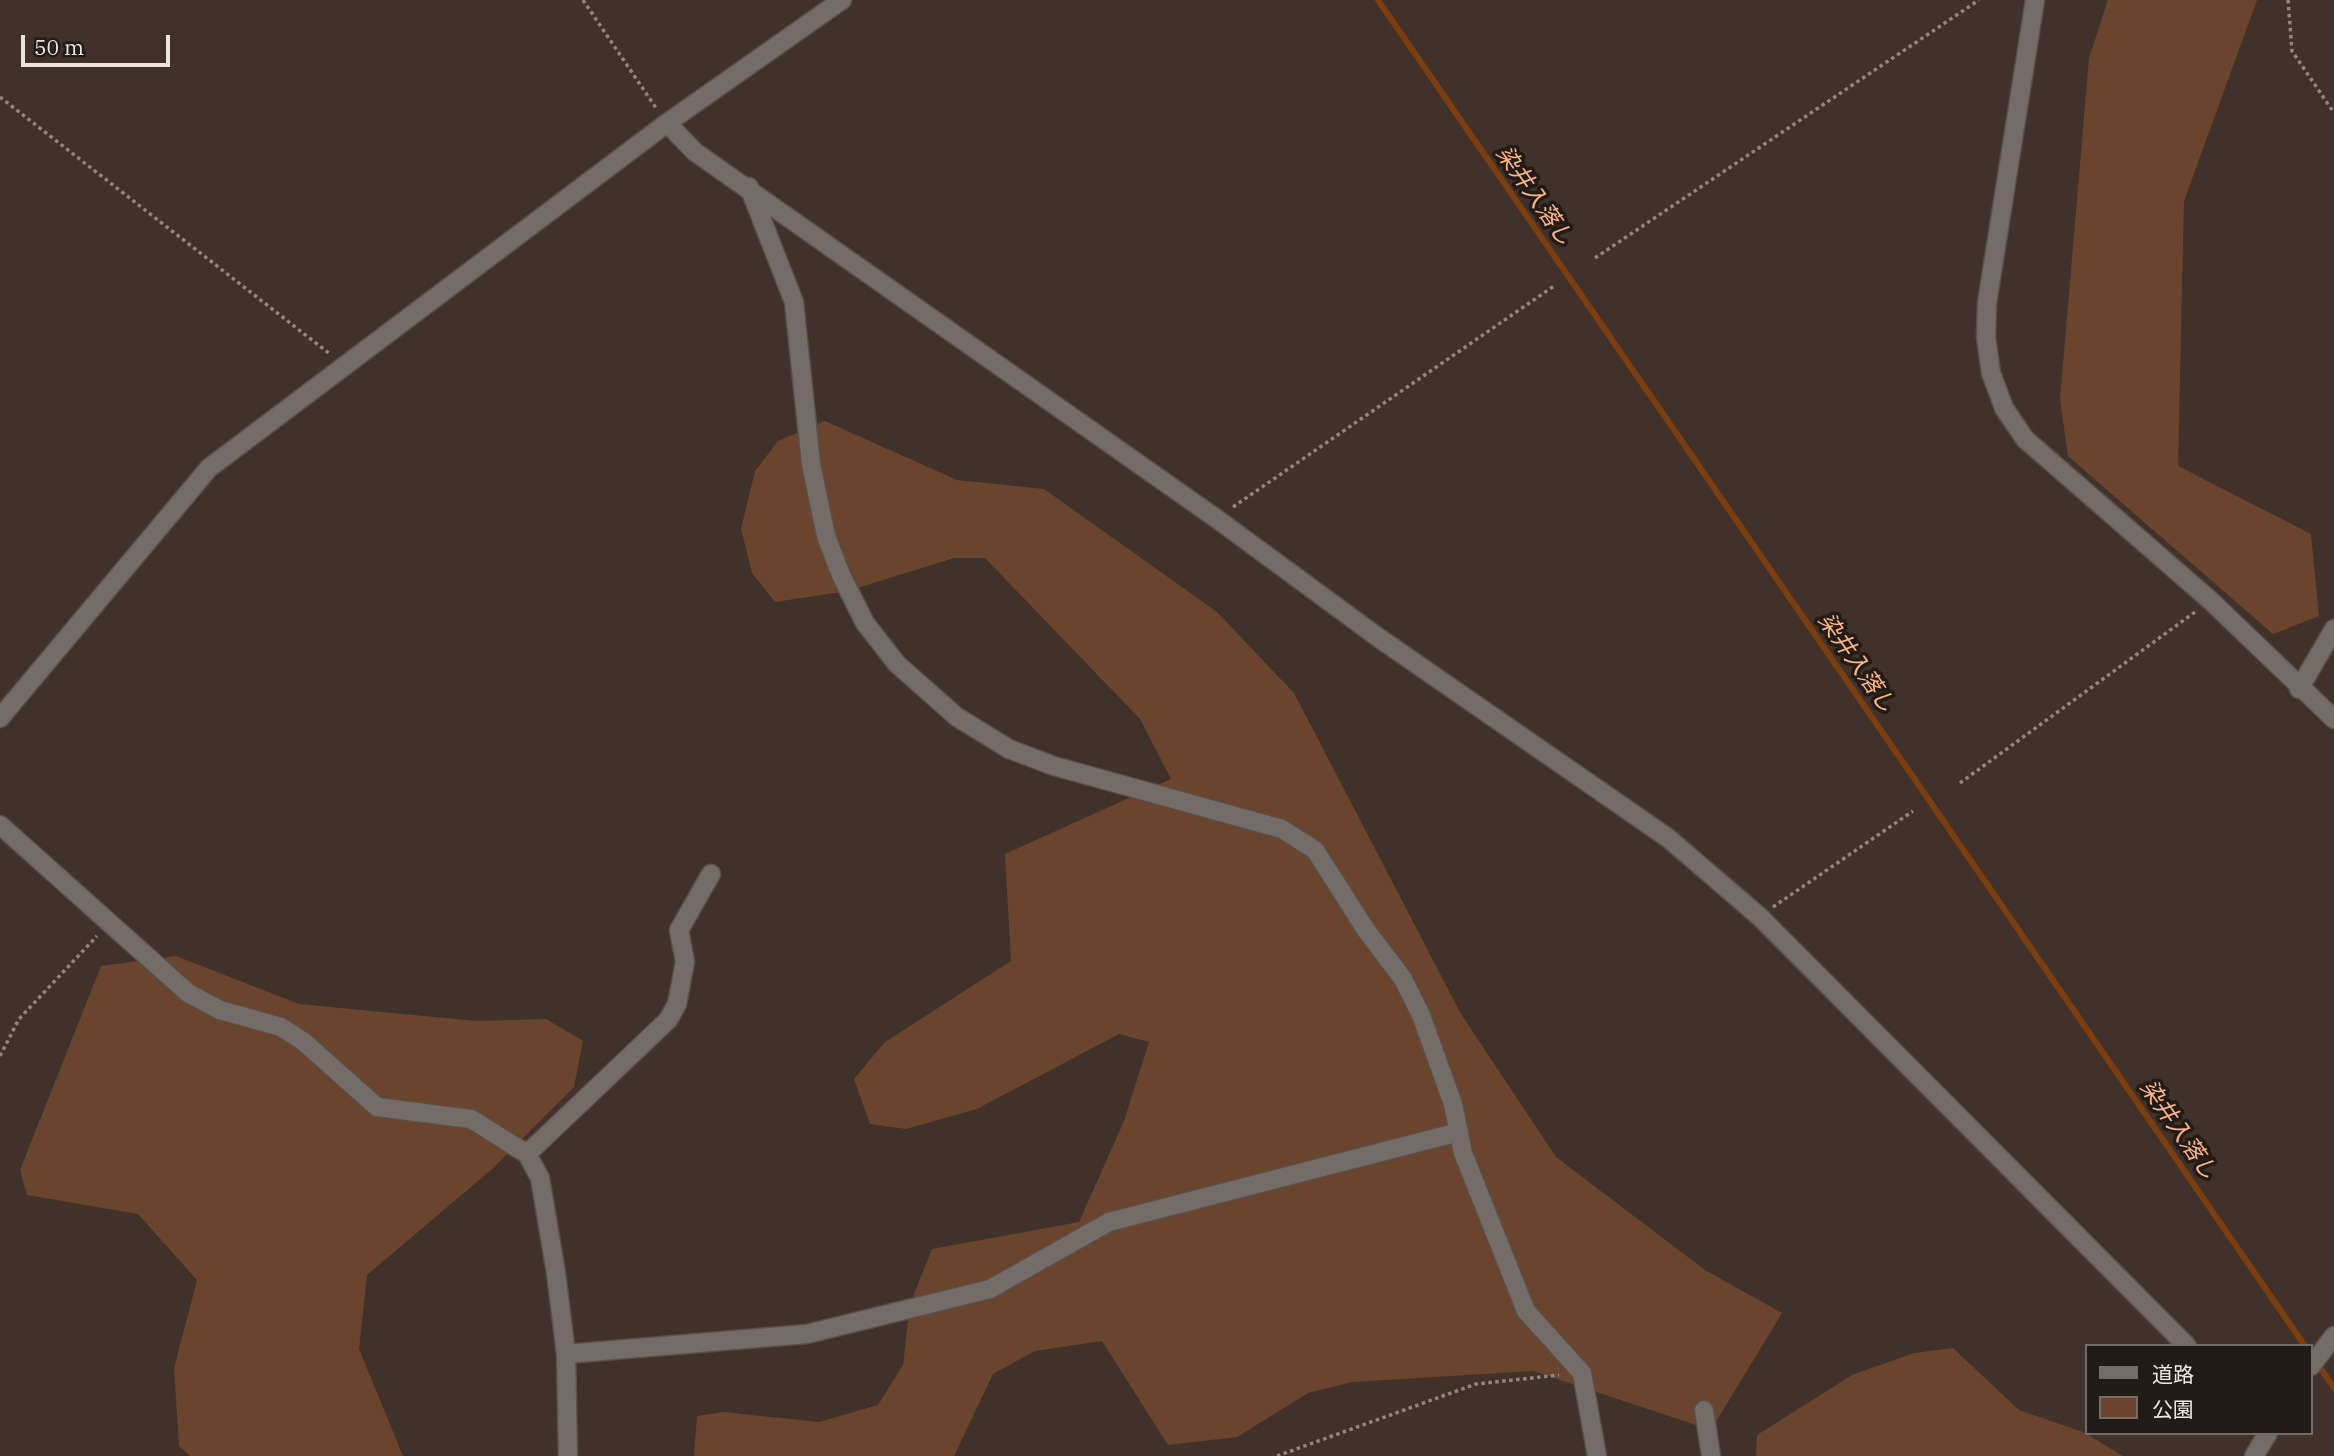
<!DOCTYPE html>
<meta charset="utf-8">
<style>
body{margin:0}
#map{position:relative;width:2334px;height:1456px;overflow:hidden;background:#40322a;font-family:"IBM Plex Serif","Noto Sans JP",serif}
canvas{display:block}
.legend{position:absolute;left:2085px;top:1344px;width:228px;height:91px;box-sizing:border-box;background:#221c18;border:2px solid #746c68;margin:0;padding:9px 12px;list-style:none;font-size:21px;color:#efe5e0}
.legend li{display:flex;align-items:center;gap:14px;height:35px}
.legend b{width:35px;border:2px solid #746c68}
.scale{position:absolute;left:21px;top:35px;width:149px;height:32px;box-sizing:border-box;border:4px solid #efe5e0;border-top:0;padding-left:9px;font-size:21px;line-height:24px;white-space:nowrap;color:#efe5e0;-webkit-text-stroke:5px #221c18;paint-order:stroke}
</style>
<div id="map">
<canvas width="2334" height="1456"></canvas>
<ul class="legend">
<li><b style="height:9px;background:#736c68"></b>道路</li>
<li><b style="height:19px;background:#6a442d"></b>公園</li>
</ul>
<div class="scale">50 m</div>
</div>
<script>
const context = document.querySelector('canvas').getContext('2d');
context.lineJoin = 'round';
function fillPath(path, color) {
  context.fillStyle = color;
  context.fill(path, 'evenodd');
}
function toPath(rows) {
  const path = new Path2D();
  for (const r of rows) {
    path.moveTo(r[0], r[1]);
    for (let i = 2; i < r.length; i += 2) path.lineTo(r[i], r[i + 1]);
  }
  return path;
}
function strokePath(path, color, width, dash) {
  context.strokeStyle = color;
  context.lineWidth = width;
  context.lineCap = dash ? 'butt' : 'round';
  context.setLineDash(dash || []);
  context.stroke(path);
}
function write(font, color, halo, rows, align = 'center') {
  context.font = font + ' "IBM Plex Serif","Noto Sans JP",serif';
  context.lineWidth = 7;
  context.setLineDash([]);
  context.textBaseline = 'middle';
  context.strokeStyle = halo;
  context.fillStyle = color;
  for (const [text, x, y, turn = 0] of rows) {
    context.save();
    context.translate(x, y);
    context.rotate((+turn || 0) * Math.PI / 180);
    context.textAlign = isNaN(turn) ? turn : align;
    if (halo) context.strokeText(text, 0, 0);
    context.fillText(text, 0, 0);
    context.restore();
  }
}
fillPath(toPath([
 [2108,0,2257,0,2184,201,2178,466,2311,534,2319,616,2273,634,2068,456,2060,399,2089,58],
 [825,421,957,480,1044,489,1217,612,1294,693,1461,1014,1556,1157,1705,1270,1782,1313,1711,1430,1533,1371,1352,1382,1308,1393,1237,1437,1168,1445,1102,1341,1035,1351,993,1374,954,1456,694,1456,697,1416,723,1412,819,1422,878,1405,903,1365,910,1304,932,1249,1079,1222,1124,1121,1149,1042,1119,1034,977,1109,906,1129,870,1124,854,1079,885,1042,1011,961,1005,854,1171,779,1140,719,985,558,954,558,848,591,775,602,752,573,741,529,755,471,778,441],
 [176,956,299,1004,476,1021,546,1019,583,1041,574,1087,491,1170,367,1275,359,1349,403,1456,190,1456,179,1446,174,1368,197,1280,138,1214,27,1195,20,1170,101,966],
 [1953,1348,2019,1410,2083,1432,2123,1456,1756,1456,1757,1435,1852,1375,1914,1353]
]), '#6a442d');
strokePath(toPath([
 [1378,0,2305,1346],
 [2317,1363,2334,1388]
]), '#7b3d0d', 6);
const minor = toPath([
 [2035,0,1987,303,1986,337,1991,373,2004,408,2025,439,2211,601,2334,719],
 [667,123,695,152,1217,519,1379,638,1668,838,1760,917,2187,1346],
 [749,187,794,302,811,464,826,536,841,575,865,623,897,664,957,717,1009,749,1054,766,1282,829,1315,850,1366,930,1403,979,1421,1015,1453,1104,1463,1153,1526,1311,1582,1373,1597,1456],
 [2299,689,2334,629],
 [0,718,209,468,667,123,842,0],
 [0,825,188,993,220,1010,281,1027,304,1042,377,1107,471,1119,527,1154,540,1178,556,1273,566,1354,568,1456],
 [527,1154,668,1020,677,1004,685,962,679,930,711,874],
 [566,1354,807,1334,990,1289,1109,1222,1459,1132],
 [2311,1366,2334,1336],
 [1704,1410,1711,1456],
 [2254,1456,2268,1433]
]);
strokePath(minor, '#5c4f47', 21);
strokePath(toPath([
 [583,0,656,108],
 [2288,0,2292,51,2334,113],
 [0,97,330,354],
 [1595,258,1979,0],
 [1233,507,1554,286],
 [1960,783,2195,612],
 [1773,907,1913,811],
 [0,1056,19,1019,97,936],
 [1277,1456,1476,1384,1559,1375]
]), '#91857e', 3.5, [3.5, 3.5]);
strokePath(minor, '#736c68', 18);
write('italic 23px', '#ffb486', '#221c18', [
 ["染井入落し",1534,196,55],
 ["染井入落し",1856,663,55],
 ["染井入落し",2178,1130,55]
]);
</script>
